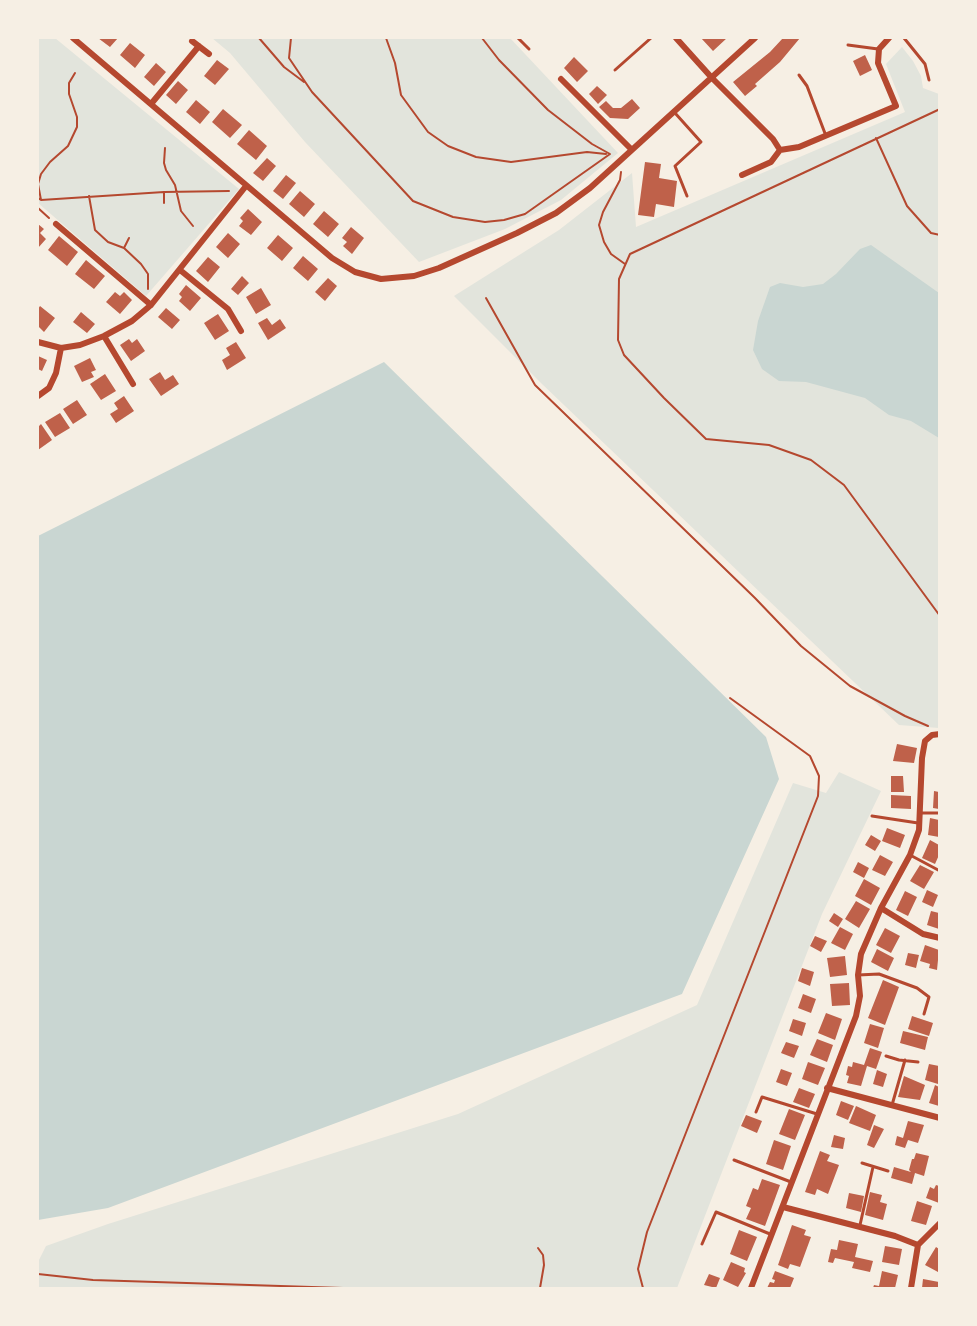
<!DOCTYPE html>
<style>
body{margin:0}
#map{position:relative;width:977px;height:1326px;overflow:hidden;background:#f6efe4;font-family:Figtree,sans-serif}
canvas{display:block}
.frame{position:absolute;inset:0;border:39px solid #f6efe4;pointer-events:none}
</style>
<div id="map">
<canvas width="977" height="1326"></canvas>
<div class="frame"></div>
</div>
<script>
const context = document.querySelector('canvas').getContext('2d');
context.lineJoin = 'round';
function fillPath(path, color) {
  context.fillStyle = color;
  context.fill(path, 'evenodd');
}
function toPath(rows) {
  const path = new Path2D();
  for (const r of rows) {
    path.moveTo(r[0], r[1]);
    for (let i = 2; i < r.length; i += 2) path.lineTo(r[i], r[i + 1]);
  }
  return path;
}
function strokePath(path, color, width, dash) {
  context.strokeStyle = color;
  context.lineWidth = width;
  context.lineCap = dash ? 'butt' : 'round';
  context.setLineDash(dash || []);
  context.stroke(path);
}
fillPath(toPath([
 [38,38,55,38,239,189,146,296,38,203],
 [212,38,510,38,618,153,561,200,505,229,419,262,305,142,230,53],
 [902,47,913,61,921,76,923,88,939,94,939,728,899,725,542,384,454,296,559,230,632,173,636,227,905,112,886,64],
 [839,772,881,791,822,914,677,1288,38,1288,38,1262,46,1246,108,1224,458,1114,697,1005,793,783,826,793]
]), '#e2e4dc');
fillPath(toPath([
 [871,245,939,293,939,438,911,421,889,415,865,398,806,382,779,381,762,369,753,350,758,321,770,287,780,283,803,287,823,284,836,274,860,249],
 [384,362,766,737,779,779,682,994,108,1208,38,1220,38,536]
]), '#c9d6d2');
fillPath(toPath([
 [98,38,118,38,110,47],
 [701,38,727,38,713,51],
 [783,38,800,38,780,62,755,84,757,86,745,96,733,82,770,52],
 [130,43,145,55,135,68,120,55],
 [865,55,872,70,860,76,853,61],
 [574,57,588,71,577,82,564,68],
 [217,60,229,69,215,85,204,76],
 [156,63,166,72,154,86,144,77],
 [178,81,188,90,176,104,166,95],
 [597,86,607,95,598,104,589,94],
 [632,99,640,108,628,119,610,118,599,107,606,101,613,108,621,108],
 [196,100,210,112,200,124,186,112],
 [223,109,242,125,230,138,212,122],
 [249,130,267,146,256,160,237,144],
 [267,158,276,166,263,181,253,173],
 [645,162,661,164,659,178,677,181,674,207,656,204,654,217,638,215],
 [286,175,296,183,283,199,273,191],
 [300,191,315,204,304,217,289,204],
 [248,209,262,222,251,235,239,226,243,221,240,218],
 [324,211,339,224,328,237,313,224],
 [38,224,44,229,40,233,46,239,38,248],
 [351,227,364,238,352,254,343,246,347,242,342,238],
 [228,233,240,244,228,258,216,247],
 [278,235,293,248,282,261,267,248],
 [59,236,78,252,67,266,48,250],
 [303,256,318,269,308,281,293,268],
 [208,257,220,267,208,282,196,271],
 [86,260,105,276,94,289,75,274],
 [242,276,249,283,238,295,231,289],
 [328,278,337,286,325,301,315,292],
 [186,285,201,298,190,311,179,301,182,297,179,294],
 [261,288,271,305,256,314,246,297],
 [115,292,120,296,124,292,132,300,120,314,106,302],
 [40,306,55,318,44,332,38,326,38,309],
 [166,308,180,320,172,329,158,317],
 [81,312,95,324,87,333,73,322],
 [218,314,229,331,215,340,204,323],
 [267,318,272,325,280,319,286,328,268,340,258,323],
 [129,339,132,343,137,339,145,351,131,361,120,345],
 [236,342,246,358,227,370,222,360,230,355,226,348],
 [38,356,47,360,42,371,38,369],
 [90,358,96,370,91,372,94,377,82,382,74,366],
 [160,372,165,380,173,375,179,384,161,396,149,379],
 [105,374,116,391,101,400,90,384],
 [124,396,134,411,116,423,110,414,118,409,114,403],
 [77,400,87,415,73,424,63,409],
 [60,413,70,428,55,437,45,422],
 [41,424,52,440,38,450,38,427],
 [897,744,917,748,914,763,893,761],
 [891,776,903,776,904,792,891,792],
 [934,791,939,792,939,809,933,808],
 [891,795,911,796,911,809,891,808],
 [930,818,939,820,939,837,928,835],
 [887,828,905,835,900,848,882,841],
 [871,835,881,841,875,851,865,845],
 [930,840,939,845,939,855,935,864,922,858],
 [880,855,893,862,885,876,872,870],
 [858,862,869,868,864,878,853,872],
 [920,865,934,872,924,889,910,881],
 [864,879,880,888,871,905,855,896],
 [927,890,938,895,933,907,922,902],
 [905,891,917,897,908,916,896,910],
 [856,901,870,909,859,928,845,919],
 [931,911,939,913,939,929,927,925],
 [834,913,843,919,838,927,829,921],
 [840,927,853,934,845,950,831,943],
 [885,928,900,936,891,953,876,945],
 [815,936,827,941,821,952,810,946],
 [925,945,939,950,937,970,929,968,930,964,920,961],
 [877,949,894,958,888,971,871,962],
 [908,953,919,955,916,968,905,965],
 [845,956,847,975,830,977,827,958],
 [802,968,814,972,810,986,798,981],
 [883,980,899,987,885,1025,868,1018],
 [849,983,850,1005,832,1006,830,984],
 [803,994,816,999,811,1013,798,1008],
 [826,1013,842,1019,835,1040,818,1033],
 [912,1016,933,1023,929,1036,908,1029],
 [793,1019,806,1023,802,1036,789,1031],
 [870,1024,884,1028,878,1048,864,1043],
 [903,1031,928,1037,925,1050,900,1043],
 [817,1039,833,1045,827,1062,810,1055],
 [786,1042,799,1046,794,1058,781,1053],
 [870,1048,882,1052,876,1069,867,1066,861,1086,847,1083,849,1076,846,1075,848,1066,852,1067,853,1062,864,1065],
 [808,1062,825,1068,818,1085,802,1079],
 [929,1064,939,1066,938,1084,925,1080],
 [781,1069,792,1073,787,1086,776,1082],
 [877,1070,887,1074,883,1087,873,1084],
 [904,1076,925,1085,920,1100,898,1097],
 [935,1085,939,1087,939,1106,929,1103],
 [799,1088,815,1094,809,1108,793,1102],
 [841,1101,854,1106,848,1120,836,1115],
 [856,1106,876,1115,870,1131,849,1123],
 [789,1109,805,1115,795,1140,779,1134],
 [746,1115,762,1121,757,1133,741,1126],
 [908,1121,924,1125,918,1143,908,1140,905,1148,895,1145,897,1136,903,1138],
 [874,1125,884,1129,874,1148,867,1145],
 [834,1135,845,1138,843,1149,831,1147],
 [774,1140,791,1146,783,1170,766,1164],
 [820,1151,830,1155,827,1161,839,1165,828,1194,817,1189,815,1195,805,1192],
 [916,1153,929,1156,924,1176,915,1173,912,1184,891,1178,894,1167,911,1172,909,1170,912,1159,914,1159],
 [762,1179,780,1185,765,1226,746,1219,751,1208,746,1206,753,1188,758,1190],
 [936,1185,939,1186,939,1203,926,1198,930,1187,934,1189],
 [870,1192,882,1195,880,1202,887,1204,883,1220,865,1215],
 [849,1193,864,1196,861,1212,846,1208],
 [917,1201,932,1206,926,1225,911,1221],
 [792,1225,806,1230,804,1235,811,1237,800,1267,790,1264,788,1269,778,1265],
 [739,1230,757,1237,747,1261,730,1254],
 [839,1240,858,1244,855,1257,873,1261,870,1272,852,1268,854,1262,835,1258,833,1263,828,1262,831,1249,837,1250],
 [885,1246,902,1249,899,1265,882,1262],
 [936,1247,939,1249,938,1272,925,1265],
 [731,1262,745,1268,744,1272,746,1273,738,1287,723,1280],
 [775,1271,794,1278,790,1288,767,1288,770,1282,774,1283,775,1280,772,1279],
 [882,1271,898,1275,895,1288,873,1288,874,1285,879,1286],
 [709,1274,720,1278,716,1288,704,1285],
 [923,1279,939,1282,938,1288,922,1288]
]), '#bf614a');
strokePath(toPath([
 [259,38,284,67,304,82],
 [291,38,289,58,312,92,413,201,453,217,485,222,504,220,525,214,610,154,592,144,548,110,499,60,482,38],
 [386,38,395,63,401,95,428,132,448,146,476,157,511,162,587,152,606,154],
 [940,109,630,254,619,279,618,340,624,355,664,398,706,439,769,445,811,460,844,485,940,616],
 [876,138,907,206,931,233,940,235],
 [165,148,164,163,166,170,175,185,181,211,193,226],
 [621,172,620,180,603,212,599,225,604,242,611,254,625,264],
 [164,192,164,203],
 [89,196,95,230,108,242,124,248,141,264,148,274,148,289],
 [38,198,41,200,164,192,229,191],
 [41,200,38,184,41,174,50,162,68,146,77,127,77,117,69,94,69,83,75,73],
 [38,208,49,218],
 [124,248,129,238],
 [486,298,535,385,755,598,801,646,850,686,905,716,928,726],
 [538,1248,543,1255,544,1265,540,1288],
 [38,1274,93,1280,343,1288],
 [643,1288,638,1269,647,1232,818,796,819,776,810,756,730,698]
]), '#b5482f', 2);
strokePath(toPath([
 [518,38,529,49],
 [904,38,925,64,929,80],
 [848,45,878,49],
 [615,70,651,38],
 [799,75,807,86,826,136],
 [675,113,701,142,675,166,687,196],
 [920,813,940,813],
 [872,816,918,823],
 [910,855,940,871],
 [858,975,879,974,917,988,929,997,924,1014],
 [886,1056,899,1060,918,1062],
 [892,1105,905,1060],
 [756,1112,762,1097,817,1114],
 [734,1160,791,1182],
 [862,1163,888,1171],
 [860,1225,873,1167],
 [702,1244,716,1212,770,1234]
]), '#b5482f', 3);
strokePath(toPath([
 [73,38,332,258,355,272,381,279,414,276,439,268,517,233,556,213,590,188,755,38],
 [676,38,712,78,773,139,780,150],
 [192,41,209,54],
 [561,79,631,149],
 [151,104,199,46],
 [742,175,771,162,780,150,799,147,896,106,878,63,879,49,889,38],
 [56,224,151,305],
 [180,270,228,309,241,331],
 [104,336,133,384],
 [38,342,61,348,80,345,104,336,132,321,151,305,246,186],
 [38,396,49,388,56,373,61,348],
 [881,908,923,934,940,938],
 [827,1088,940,1118],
 [783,1207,895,1236,918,1245],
 [751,1288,856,1016,860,996,858,975,861,954,881,908,910,855,919,830,922,758,925,741,932,735,940,734],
 [911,1288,918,1245,940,1223]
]), '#b5482f', 6);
</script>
